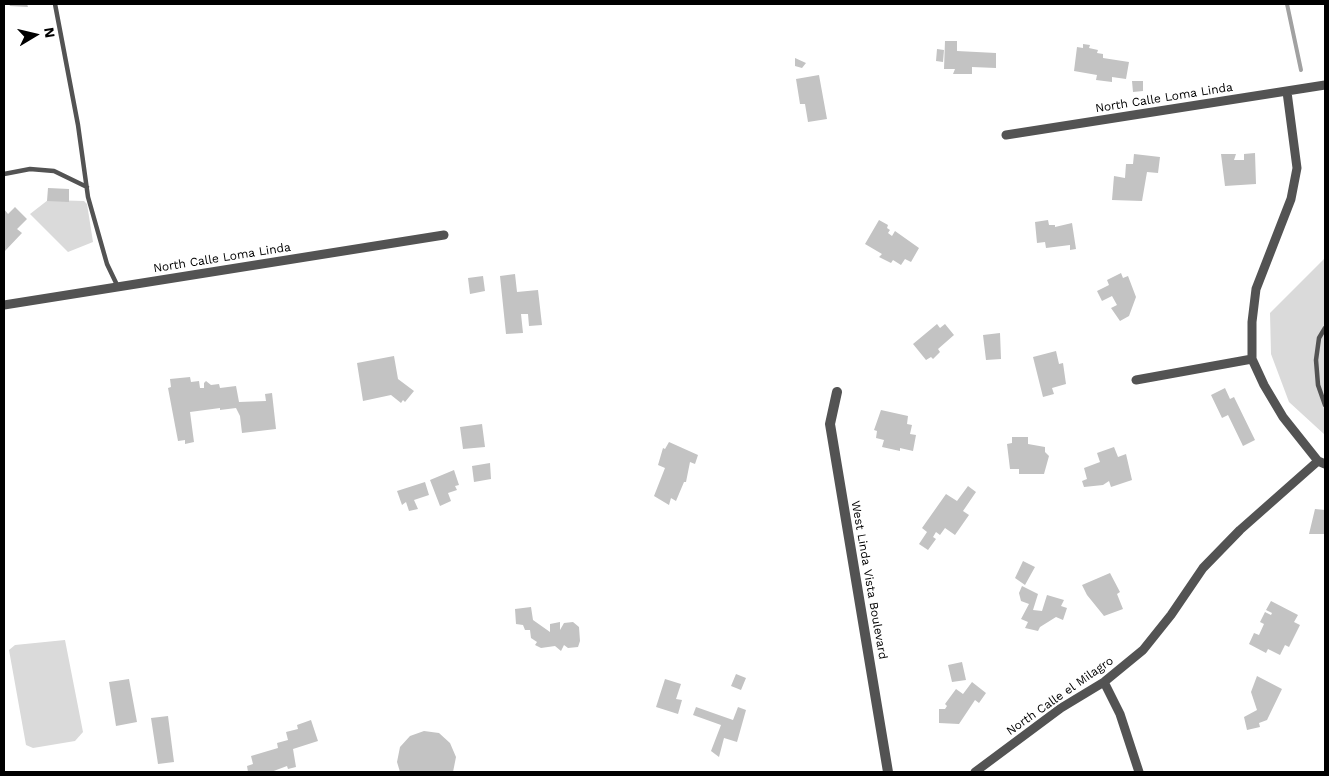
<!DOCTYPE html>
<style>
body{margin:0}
#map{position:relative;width:1329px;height:776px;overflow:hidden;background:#fff;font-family:"Work Sans",sans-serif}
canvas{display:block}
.frame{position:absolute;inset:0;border:5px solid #000;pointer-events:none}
.north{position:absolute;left:10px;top:10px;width:50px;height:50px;-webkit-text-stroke:4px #fff;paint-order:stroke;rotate:81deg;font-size:14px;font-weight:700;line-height:20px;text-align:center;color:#000}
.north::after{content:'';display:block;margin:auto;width:18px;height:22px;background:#000;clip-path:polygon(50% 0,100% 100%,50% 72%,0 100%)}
</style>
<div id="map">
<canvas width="1329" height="776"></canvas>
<div class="frame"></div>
<div class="north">N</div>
</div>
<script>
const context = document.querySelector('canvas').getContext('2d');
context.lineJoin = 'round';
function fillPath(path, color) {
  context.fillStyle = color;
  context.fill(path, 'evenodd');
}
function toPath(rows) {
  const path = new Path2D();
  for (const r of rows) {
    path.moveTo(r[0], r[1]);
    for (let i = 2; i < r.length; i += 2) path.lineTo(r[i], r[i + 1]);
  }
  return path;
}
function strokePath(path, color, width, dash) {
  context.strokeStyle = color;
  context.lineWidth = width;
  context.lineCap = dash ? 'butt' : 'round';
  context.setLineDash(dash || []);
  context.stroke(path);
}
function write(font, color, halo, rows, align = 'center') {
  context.font = font + ' "Work Sans",sans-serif';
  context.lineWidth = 4.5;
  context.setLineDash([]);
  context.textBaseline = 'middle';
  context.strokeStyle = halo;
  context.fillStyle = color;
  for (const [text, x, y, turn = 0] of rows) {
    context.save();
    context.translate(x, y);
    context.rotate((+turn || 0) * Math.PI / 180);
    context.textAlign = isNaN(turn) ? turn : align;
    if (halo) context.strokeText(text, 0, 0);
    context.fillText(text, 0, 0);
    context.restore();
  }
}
fillPath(toPath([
 [48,200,84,201,87,204,93,242,68,252,30,214],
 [1325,258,1325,435,1289,402,1271,354,1270,313],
 [65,640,83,732,75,741,33,748,26,745,9,650,15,645]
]), '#dadada');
strokePath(toPath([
 [1287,4,1301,70]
]), '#a1a1a1', 4);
fillPath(toPath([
 [9,4,27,4,28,7,10,6],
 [945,41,957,41,957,51,996,53,996,68,972,67,972,74,953,74,955,69,944,69],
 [1083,44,1090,45,1089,48,1098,50,1097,53,1103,54,1103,58,1129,62,1126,79,1112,77,1112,82,1096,80,1097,75,1074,71,1077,47,1083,48],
 [937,49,944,50,943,62,936,61],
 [795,58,806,63,802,68,795,66],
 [819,75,827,119,808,122,805,104,800,104,796,79],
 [1132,81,1143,81,1143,91,1133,92],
 [1255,153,1256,184,1225,186,1221,154,1236,154,1234,160,1244,160,1244,154],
 [1134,154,1160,157,1158,173,1147,172,1142,201,1112,200,1114,176,1125,178,1126,164,1133,164],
 [48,188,69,189,69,202,47,201],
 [15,207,27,219,17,229,22,233,4,252,4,209,8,214],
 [879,220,888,225,887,228,890,230,888,233,892,236,895,231,919,248,911,262,905,259,901,265,893,260,891,263,879,257,882,254,865,244],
 [1048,220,1049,225,1055,225,1055,227,1072,223,1076,249,1070,250,1070,245,1046,248,1045,242,1037,243,1035,222],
 [1121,273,1123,278,1128,276,1136,297,1129,316,1120,321,1111,308,1117,305,1112,296,1102,301,1097,291,1109,285,1107,280],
 [515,274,517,292,538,290,542,325,529,326,528,314,521,314,523,333,506,334,500,276],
 [483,276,485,291,470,294,468,278],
 [937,324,940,328,945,324,954,335,938,349,940,352,933,359,931,357,926,360,913,344],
 [1000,333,1001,359,986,360,983,335],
 [1056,351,1059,364,1063,363,1066,384,1052,388,1054,394,1043,397,1033,357],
 [394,356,398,379,414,391,405,402,403,400,401,403,391,395,363,401,357,363],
 [190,377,191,382,199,381,200,388,204,388,204,383,206,381,211,385,219,384,220,388,236,386,239,402,266,401,265,394,272,393,276,429,242,433,240,416,236,408,220,410,220,408,190,412,194,442,185,444,185,440,178,441,168,388,171,387,170,379],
 [1225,388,1230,399,1234,397,1255,440,1243,446,1228,415,1222,418,1211,395],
 [881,410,908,416,907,424,912,425,910,434,916,435,913,451,900,448,900,451,882,447,884,440,876,438,877,431,874,430],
 [482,424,485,447,463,449,460,427],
 [1012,437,1028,437,1028,444,1045,447,1045,452,1049,456,1044,474,1019,474,1019,469,1010,469,1007,444,1012,443],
 [669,442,698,455,695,464,690,462,686,482,684,482,676,501,671,498,669,505,654,496,665,468,658,465,663,448,665,449],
 [1114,447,1118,457,1126,454,1132,480,1111,487,1109,481,1103,485,1084,487,1082,481,1087,479,1084,468,1100,462,1097,453],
 [490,463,491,479,474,482,472,466],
 [454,470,459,485,455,486,457,490,448,493,451,501,440,506,430,480],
 [425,482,429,495,414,500,418,509,409,511,406,502,402,505,397,491],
 [968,486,976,492,963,511,969,515,955,535,945,528,940,535,936,532,933,537,936,539,928,550,919,544,927,532,922,528,946,494,957,501],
 [1315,509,1325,510,1325,534,1309,534],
 [1023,561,1035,567,1025,585,1015,578],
 [1110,573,1120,592,1117,594,1123,609,1104,616,1087,595,1082,585],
 [1022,586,1038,594,1033,610,1042,611,1047,595,1064,600,1061,606,1067,608,1063,620,1056,617,1040,627,1038,631,1025,628,1028,622,1021,619,1029,604,1021,601,1019,593],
 [1271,601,1298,615,1294,622,1300,625,1289,647,1285,645,1280,655,1268,649,1266,653,1249,644,1254,633,1259,635,1264,624,1260,622,1265,612,1271,615,1272,613,1266,610],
 [531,607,533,620,550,632,550,624,560,622,560,630,564,623,573,622,579,627,580,641,578,647,568,648,564,645,561,651,555,646,541,648,535,645,537,642,531,638,530,630,525,630,523,625,516,624,515,609],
 [962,662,966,680,952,682,948,665],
 [736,674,746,678,741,690,731,686],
 [1257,676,1282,689,1267,720,1259,723,1260,727,1247,730,1244,717,1257,710,1251,692],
 [129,679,137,722,116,726,109,682],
 [665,679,681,684,676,699,682,700,678,714,656,707],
 [972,682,986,693,979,703,975,700,959,724,939,723,939,709,945,709,947,706,945,704,956,689,963,694],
 [696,707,733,720,738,707,746,710,737,742,724,738,719,757,711,751,721,725,693,715],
 [168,716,174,762,158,764,151,718],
 [311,720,318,741,293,749,296,767,288,769,287,766,271,772,248,772,247,766,253,764,251,756,278,748,277,743,288,740,286,732,298,729,297,725],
 [424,731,439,733,450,743,456,757,453,772,400,772,397,762,400,747,410,736]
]), '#c3c3c3');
strokePath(toPath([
 [55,4,78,125,88,197,107,264,118,287],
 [4,174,30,169,54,171,87,187],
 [1325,328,1319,338,1316,360,1318,385,1325,405]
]), '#535353', 4.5);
strokePath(toPath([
 [1287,92,1297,168,1291,199,1256,289,1252,322,1252,359,1264,385,1283,417,1318,461,1325,464],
 [1006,135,1325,85],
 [4,305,444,235],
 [1136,380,1252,359],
 [1104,682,1120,714,1139,772],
 [975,772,1061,708,1104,682,1143,650,1171,615,1203,568,1240,530,1318,461]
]), '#535353', 9);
strokePath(toPath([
 [837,392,830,424,888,772]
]), '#535353', 10);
write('12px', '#000', '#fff', [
 ["North Calle Loma Linda",1164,98,-9],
 ["North Calle Loma Linda",222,258,-9],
 ["West Linda Vista Boulevard",869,580,80],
 ["North Calle el Milagro",1060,696,-35]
]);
</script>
